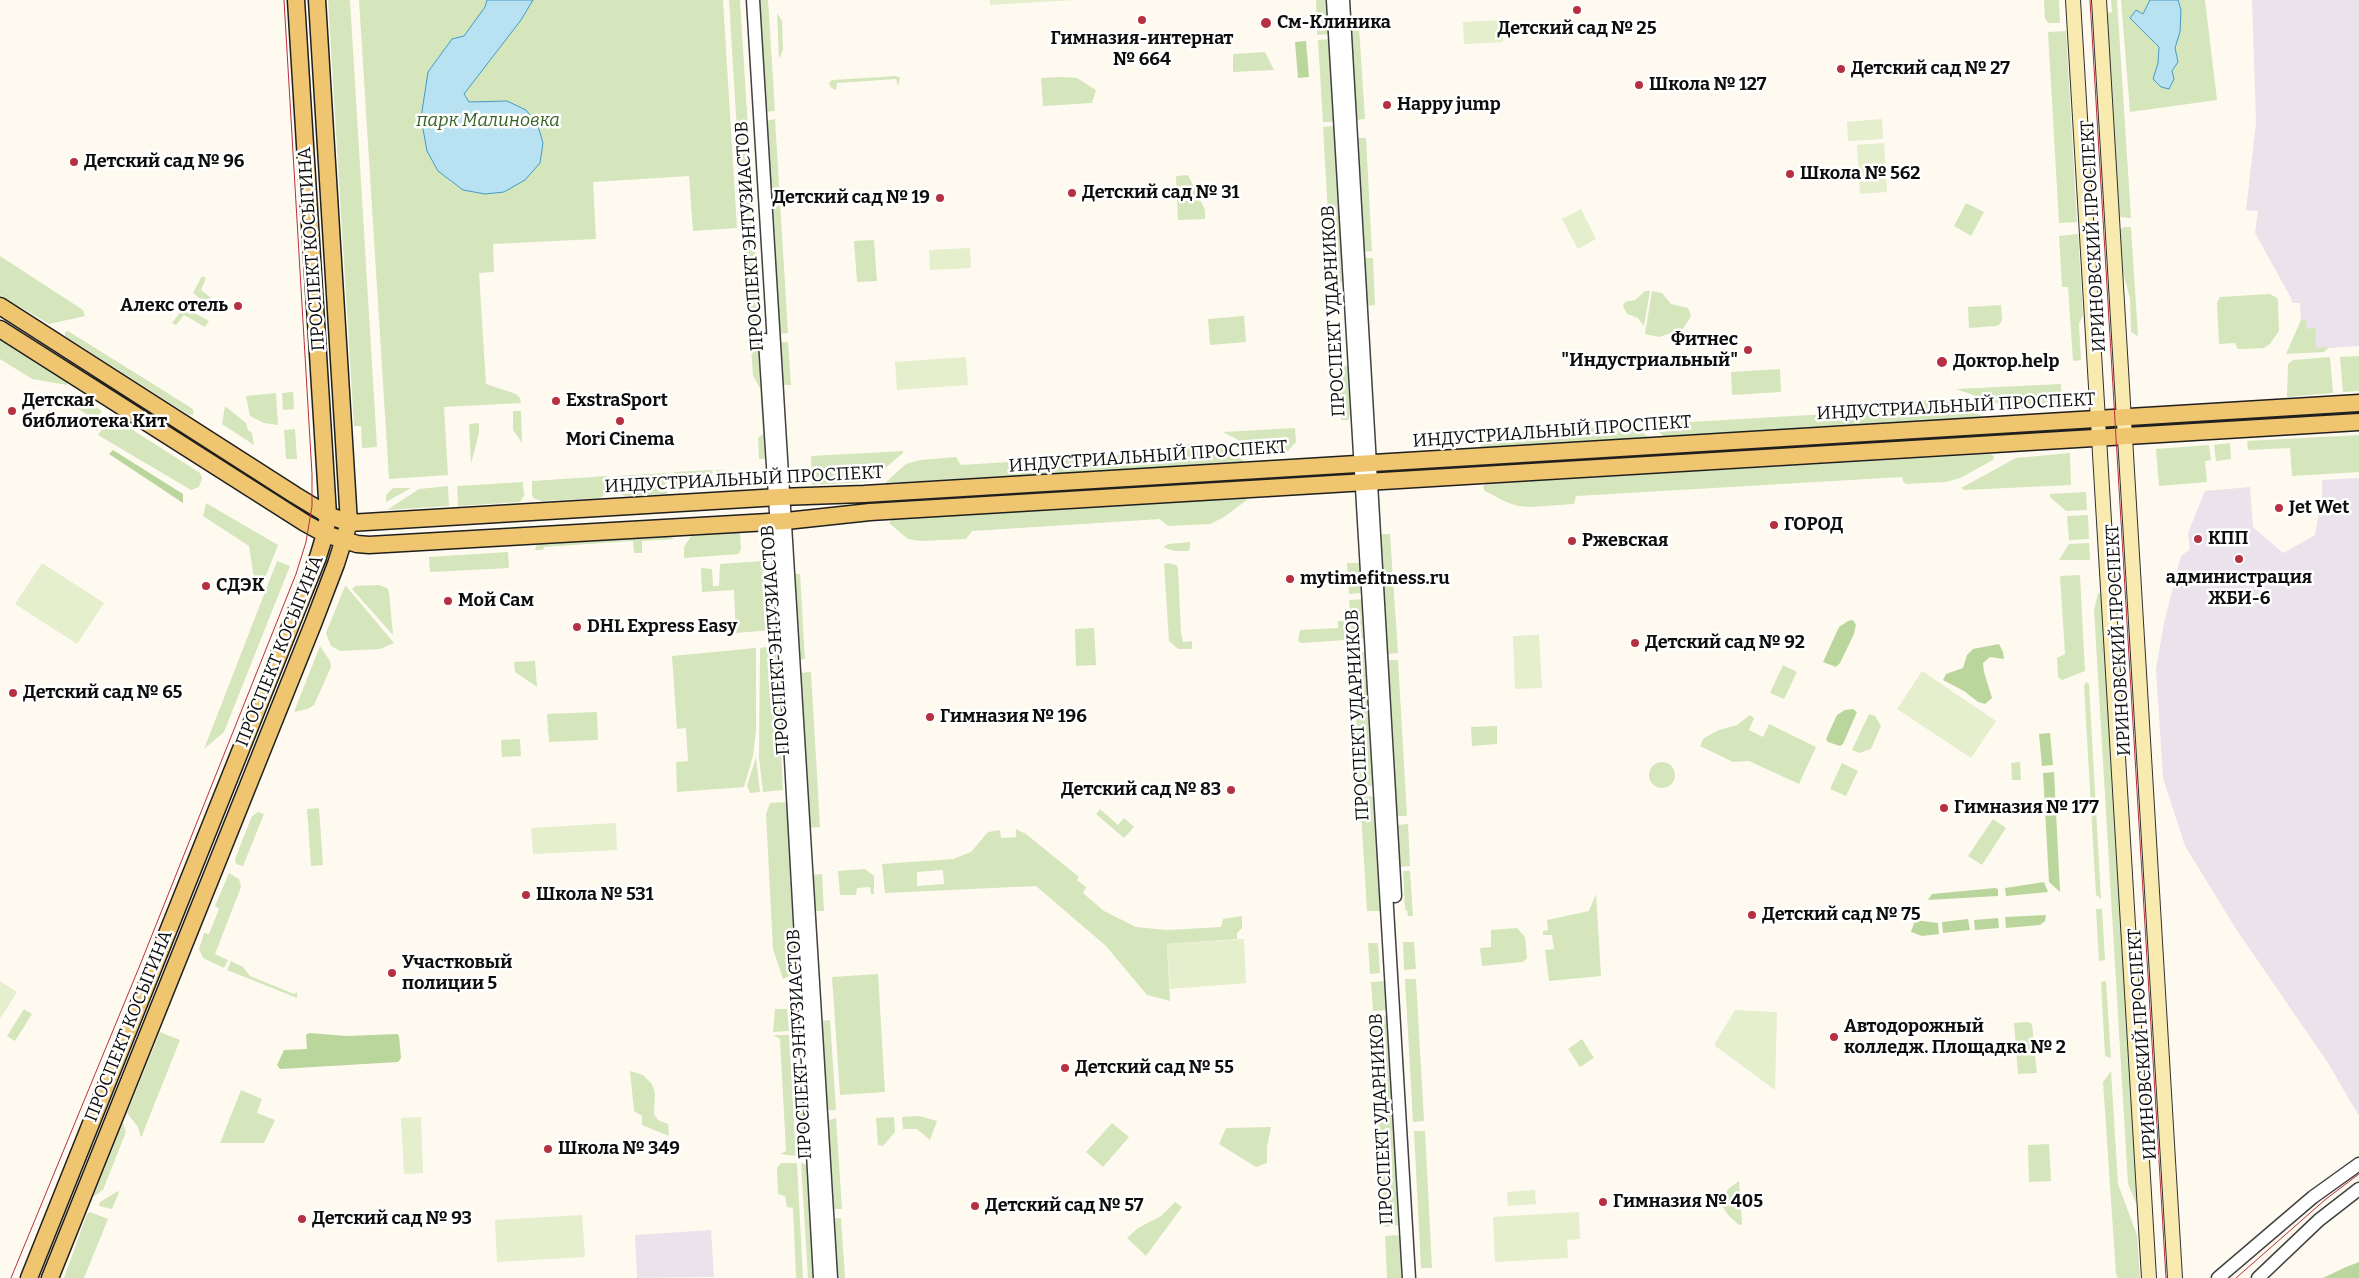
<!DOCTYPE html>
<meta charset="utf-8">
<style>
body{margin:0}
canvas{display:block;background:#fefaf0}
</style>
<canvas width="2359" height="1278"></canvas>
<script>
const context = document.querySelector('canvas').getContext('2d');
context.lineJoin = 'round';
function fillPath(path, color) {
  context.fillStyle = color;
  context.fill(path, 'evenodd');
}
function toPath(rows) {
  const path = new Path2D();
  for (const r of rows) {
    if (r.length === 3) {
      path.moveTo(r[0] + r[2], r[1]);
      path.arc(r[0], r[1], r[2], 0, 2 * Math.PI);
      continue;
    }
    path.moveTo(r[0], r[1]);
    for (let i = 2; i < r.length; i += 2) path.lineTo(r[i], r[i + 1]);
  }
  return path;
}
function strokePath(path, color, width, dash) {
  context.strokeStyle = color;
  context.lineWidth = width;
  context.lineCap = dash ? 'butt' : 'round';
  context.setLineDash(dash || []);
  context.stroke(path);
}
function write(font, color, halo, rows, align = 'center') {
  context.font = font + ' Bitter,serif';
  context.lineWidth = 5;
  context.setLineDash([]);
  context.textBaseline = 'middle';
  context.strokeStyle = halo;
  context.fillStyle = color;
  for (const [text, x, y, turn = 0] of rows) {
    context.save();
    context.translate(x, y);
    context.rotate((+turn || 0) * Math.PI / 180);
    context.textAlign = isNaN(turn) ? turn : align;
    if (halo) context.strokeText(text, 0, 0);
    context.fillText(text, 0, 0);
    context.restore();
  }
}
fillPath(toPath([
 [2252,0,2359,0,2359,346,2315,349,2301,321,2300,303,2292,303,2291,298,2255,233,2258,211,2246,210,2256,123],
 [2359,478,2359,1116,2328,1063,2236,929,2185,846,2163,778,2156,669,2164,623,2181,556,2190,549,2188,533,2205,491,2250,487,2253,527,2283,553,2315,535,2322,494,2322,480],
 [711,1230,714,1277,637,1278,635,1235]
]), '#eae3ec');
fillPath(toPath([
 [328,0,350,0,377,447,362,448,361,426,354,426],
 [359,0,723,0,737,228,693,231,689,176,593,182,596,239,493,244,494,272,479,273,486,384,516,394,520,398,521,403,444,407,448,475,389,479],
 [729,0,740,0,754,227,743,231],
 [758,0,768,0,775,111,765,112],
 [1316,0,1328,0,1329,34,1317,35],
 [2044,0,2059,0,2060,23,2049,23,2045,19],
 [2111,0,2117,0,2131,218,2119,217,2107,13,2112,12],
 [2121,0,2205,0,2217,100,2130,112],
 [777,13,782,21,783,50,779,59],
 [1349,27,1359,27,1365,119,1355,120],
 [2066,31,2077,222,2059,223,2048,32],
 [1330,39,1335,122,1323,122,1318,40],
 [1265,52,1274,70,1233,72,1233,54],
 [896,76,900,78,898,86,896,79,837,83,836,90,831,88,829,83,832,80],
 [1061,77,1077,78,1096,90,1092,103,1043,106,1041,78],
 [775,119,788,333,778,334,766,121],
 [1335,126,1344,282,1332,283,1323,127],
 [1356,138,1366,138,1372,251,1362,252],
 [1188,175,1205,210,1205,219,1178,220,1176,176],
 [1966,203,1984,212,1971,236,1954,226],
 [2124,227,2131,227,2138,336,2131,332,2130,299,2122,268,2120,230],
 [2078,234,2083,315,2079,324,2081,360,2073,361,2068,287,2062,287,2059,236],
 [874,240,877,281,857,282,854,241],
 [744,242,755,247,767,459,759,459,758,438,763,434,760,388,753,376],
 [0,256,83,310,85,316,49,324,0,295],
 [1363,258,1373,258,1375,305,1365,306],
 [202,276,206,278,201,290,219,304,215,310,193,293],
 [1645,291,1650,291,1644,326,1638,318,1627,314,1623,306,1625,302,1635,300],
 [1652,291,1662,293,1671,304,1688,308,1691,316,1683,329,1659,337,1645,334],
 [2270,294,2277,298,2278,301,2279,331,2270,344,2264,348,2242,349,2238,349,2235,343,2219,344,2217,303,2220,297],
 [2001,305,2002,320,2000,324,1996,326,1969,328,1968,307],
 [184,307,209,321,205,327,184,315,176,325,172,323],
 [1244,316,1246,342,1210,345,1208,319],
 [2301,320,2306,320,2307,329,2315,328,2316,348,2329,347,2324,352,2286,354],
 [68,331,193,409,194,414,189,415,65,336,65,332],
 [0,340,67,382,67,385,32,379,0,359],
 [779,342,788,342,791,385,782,385],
 [2359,356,2359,391,2343,392,2340,357],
 [2330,357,2333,393,2287,397,2288,364,2293,360],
 [1338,364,1351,367,1353,415,1350,415,1348,420,1341,420],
 [1780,369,1781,392,1732,395,1731,372],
 [2061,384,2062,406,2013,409,1956,389],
 [293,392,294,409,283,410,282,393],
 [276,393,278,425,264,423,250,416,246,396],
 [63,395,84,399,102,411,96,420,61,398],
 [1942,399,1982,416,1984,419,1666,439,1653,426,1655,424,1896,410,1897,406,1902,402],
 [225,406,246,423,248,430,252,433,254,445,222,424],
 [513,411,521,411,522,443,513,430],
 [111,416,200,473,202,478,199,487,191,490,98,435],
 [479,423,479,433,471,464,469,424],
 [1633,425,1651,439,1479,450,1481,445,1498,434],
 [1295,428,1296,442,1288,451,1271,452,1259,451,1223,432],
 [295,429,297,459,286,459,284,430],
 [2359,435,2359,472,2292,476,2290,448,2248,450,2247,441],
 [1204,443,1217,445,1243,460,1244,463,885,483,906,464,920,460,956,457,961,465,1166,452,1168,446,1171,445],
 [2230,443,2231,459,2216,461,2214,445],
 [2209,445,2211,460,2205,461,2207,482,2159,486,2156,449],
 [903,451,903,453,877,475,866,482,812,485,811,456],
 [2070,453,2071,485,1964,490,1961,488,2016,458],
 [1990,454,1994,456,1993,460,1960,478,1946,482,1906,484,1903,481,1902,477,1576,496,1574,504,1530,507,1518,506,1506,502,1485,491,1483,487,1486,484],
 [712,470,712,480,709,481,709,487,676,489,674,472],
 [716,470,733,472,738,476,738,485,717,487],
 [666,473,667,494,626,496,619,494,617,491,616,476],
 [607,476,607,491,606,494,600,498,542,501,535,499,532,496,532,481],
 [523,482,524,496,520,502,458,506,457,486],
 [448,486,449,506,387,510,419,489],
 [393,488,411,488,386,502,386,495],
 [2086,492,2087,510,2066,511,2050,497,2050,494],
 [1245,497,1247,500,1224,517,1210,524,1168,526,1160,519,972,531,966,539,920,541,908,539,889,523,892,519],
 [206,503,278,545,263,583,254,579,249,546,203,516],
 [2088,515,2089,539,2069,540,2067,516],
 [740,532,741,548,739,554,684,558,684,547,691,536],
 [1379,534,1390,534,1398,653,1387,654],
 [667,536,675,539,642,541,642,553,634,553,633,541,544,547,543,550,535,550,536,546,540,543],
 [1190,542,1190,548,1188,551,1174,551,1163,547,1168,544],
 [2089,543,2090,560,2059,560,2069,544],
 [508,552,509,568,430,572,429,557],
 [277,561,290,566,224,732,204,749],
 [762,561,764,590,769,590,772,630,736,633,734,590,702,592,701,568,712,569,713,586,719,586,720,564],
 [1167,563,1176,565,1178,568,1181,633,1183,642,1192,641,1192,649,1178,649,1169,641,1164,564],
 [1347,563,1359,563,1361,593,1349,594],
 [794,574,800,574,805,659,799,660],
 [2080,575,2085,671,2062,680,2058,677,2057,658,2065,654,2060,576],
 [379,585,387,588,389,592,393,635,352,589,355,586],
 [345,586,346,586,394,643,380,649,340,651,331,646,326,633],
 [2098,593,2102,594,2137,1205,2128,1184,2094,610],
 [1365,599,1367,638,1352,639,1349,600],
 [1338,621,1344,621,1345,640,1301,643,1298,641,1300,630,1338,628],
 [1094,628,1096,665,1076,666,1075,629],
 [320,646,330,661,331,667,314,705,308,709,294,712],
 [773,646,773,652,776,652,783,790,763,792,759,758,760,648],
 [756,648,756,730,753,756,744,787,677,792,676,762,688,761,686,728,677,729,672,656],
 [1368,652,1375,786,1360,786,1352,653],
 [1387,660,1398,660,1407,816,1396,816],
 [535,661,537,687,515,672,514,662],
 [1783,665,1797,672,1784,699,1770,693],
 [811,672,820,827,809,828,800,673],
 [2086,682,2089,684,2101,899,2096,895,2084,686],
 [597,712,598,740,549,742,547,714],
 [1869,714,1875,716,1881,726,1871,749,1859,753,1852,750],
 [1750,715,1754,718,1749,730,1763,737,1769,724,1816,747,1799,784,1749,761,1733,762,1700,746,1704,738,1719,730,1737,725],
 [1497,726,1497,744,1472,746,1471,727],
 [520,739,521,756,502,757,501,740],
 [756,757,760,792,750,793,747,786],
 [1662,775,13],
 [2020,762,2021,780,2012,780,2011,763],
 [1842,763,1858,771,1846,796,1830,789],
 [1376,796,1382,911,1367,911,1360,797],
 [787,802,797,963,794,963,792,975,783,979,773,949,766,814,770,803],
 [319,808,323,865,311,866,307,809],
 [1100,809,1118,825,1124,818,1134,827,1124,838,1096,814],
 [258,812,264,814,243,866,236,864,235,859,252,816],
 [1993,819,2006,828,1982,865,1968,856],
 [1408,824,1410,866,1399,867,1397,825],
 [1016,829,1026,834,1079,877,1077,880,1086,887,1083,893,1104,911,1136,927,1167,930,1221,927,1223,919,1242,916,1242,928,1237,933,1237,939,1167,944,1170,1001,1147,995,1106,946,1036,886,885,893,882,864,953,859,971,852,988,832,1000,830,1001,838,1016,837],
 [943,870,944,884,917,886,917,872],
 [865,869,874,876,874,894,871,894,870,887,857,888,856,895,840,895,838,871],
 [1403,871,1410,871,1413,916,1408,916,1407,910,1405,910],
 [229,873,239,879,241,887,215,954,228,960,224,968,203,958,199,949,204,933,209,934,219,909,215,906],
 [822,874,824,911,814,911,812,875],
 [1596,894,1601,976,1549,981,1545,950,1554,949,1552,935,1543,935,1543,931,1548,930,1547,920,1589,911],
 [2096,909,2102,909,2105,960,2099,961],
 [1517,928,1525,937,1527,958,1523,962,1482,966,1480,948,1491,947,1491,930],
 [1403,942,1414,942,1416,969,1404,970],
 [1368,943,1378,943,1380,973,1370,974],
 [231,961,243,967,250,976,294,994,297,992,297,998,227,970],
 [878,974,885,1092,840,1095,832,977],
 [1405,979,1416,979,1424,1121,1413,1122],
 [1386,981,1388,1010,1373,1011,1371,982],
 [2106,981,2111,1058,2105,1056,2101,982],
 [24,1009,32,1014,15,1041,7,1036],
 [775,1009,787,1009,789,1031,773,1032],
 [1388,1016,1393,1097,1387,1103,1377,1105,1372,1017],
 [830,1020,836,1110,830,1110,826,1108,821,1021],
 [2028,1022,2032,1024,2037,1073,2018,1074,2014,1023],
 [160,1032,180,1040,141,1138,138,1127,127,1113],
 [773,1035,789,1035,796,1156,780,1154,786,1151,780,1039],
 [1582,1039,1594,1058,1580,1067,1568,1049],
 [630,1071,643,1075,652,1084,655,1093,654,1114,658,1120,668,1124,669,1136,642,1125,642,1116,634,1111],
 [2111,1071,2118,1184,2137,1235,2140,1278,2118,1278,2116,1274,2103,1082],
 [804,1072,809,1154,801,1156,796,1073],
 [241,1090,262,1099,257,1113,275,1120,264,1143,220,1143],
 [1387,1111,1394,1116,1399,1225,1385,1227,1378,1113],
 [919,1116,937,1121,930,1140,917,1129,903,1129,902,1117],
 [894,1117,895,1132,883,1146,878,1145,876,1118],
 [836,1118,842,1209,835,1209,831,1208,826,1121],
 [123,1123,126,1132,103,1190,93,1197],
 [1112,1123,1129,1137,1103,1167,1086,1152],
 [1271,1127,1267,1147,1267,1163,1256,1167,1219,1144,1226,1128],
 [1414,1131,1425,1131,1432,1268,1421,1268],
 [2049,1144,2051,1181,2029,1182,2028,1145],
 [781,1163,797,1163,803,1278,796,1278,793,1208,787,1207,785,1196,778,1194,777,1168],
 [801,1163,809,1165,815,1278,808,1278],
 [1739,1181,1742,1224,1739,1225,1728,1215,1722,1205,1728,1189],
 [118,1191,119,1192,112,1209,99,1206,100,1202],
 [1175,1202,1182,1207,1146,1256,1127,1238,1138,1228,1161,1216],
 [90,1212,108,1219,84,1278,64,1278,87,1214],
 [835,1218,841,1218,845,1278,836,1278,832,1220],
 [1397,1235,1400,1236,1402,1278,1387,1278,1385,1236]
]), '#d5e6bc');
fillPath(toPath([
 [1306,41,1309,77,1298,78,1295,42],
 [113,450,183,494,183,503,109,454],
 [1853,620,1856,625,1854,634,1840,663,1836,667,1823,662,1839,627,1848,621],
 [1999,644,2003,652,2004,659,1990,657,1983,663,1984,672,1992,698,1985,704,1978,702,1964,691,1943,680,1946,674,1963,668,1967,655,1973,649],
 [1853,709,1857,712,1843,744,1840,746,1828,742,1826,739,1837,715,1845,710],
 [2050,733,2053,765,2042,766,2039,734],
 [2054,772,2060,892,2049,882,2043,773],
 [2044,882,2048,892,2006,896,2005,888],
 [1995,888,1998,889,1998,896,1928,900,1932,894],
 [2046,915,2045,921,2040,925,2006,928,2005,917],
 [1998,918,1999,928,1975,930,1974,920],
 [1968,919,1970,930,1943,933,1942,922],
 [1915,920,1938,923,1939,934,1922,936,1911,932],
 [309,1033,347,1036,397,1034,399,1036,401,1058,398,1062,280,1069,277,1065,284,1050,307,1049,306,1035],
 [2359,1262,2359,1278,2323,1278,2346,1267]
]), '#bbd69c');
fillPath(toPath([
 [990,0,1074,0,990,5],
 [1502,20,1503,42,1464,44,1463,22],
 [1882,119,1883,139,1848,141,1847,122],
 [1884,143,1887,192,1860,194,1857,145],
 [1581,209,1596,239,1578,249,1562,219],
 [970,248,971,268,930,270,929,250],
 [966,357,968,385,897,390,895,362],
 [42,563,104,603,77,644,15,604],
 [1539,635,1542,688,1515,689,1513,636],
 [1922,671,1996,721,1971,758,1897,709],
 [616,823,617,850,533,854,531,828],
 [1244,939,1246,983,1170,989,1167,944],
 [0,981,17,992,0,1019],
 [1735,1010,1777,1012,1775,1090,1714,1045],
 [421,1117,423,1173,404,1174,401,1118],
 [1535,1190,1536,1204,1508,1206,1507,1192],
 [1579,1212,1580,1239,1567,1240,1568,1258,1495,1262,1493,1217],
 [582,1215,585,1257,497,1262,495,1220]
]), '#e5eecd');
const water = toPath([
 [487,0,533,0,521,20,464,94,469,102,507,101,526,110,538,126,543,143,540,163,525,180,504,192,485,194,463,190,438,171,427,151,421,118,428,72,452,39,464,36,485,7,487,0],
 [2150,0,2178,0,2181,10,2180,32,2175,48,2178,62,2172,71,2174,79,2169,89,2161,87,2153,79,2158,63,2159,47,2130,18,2136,10,2143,14,2150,0]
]);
fillPath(water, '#b8e1f2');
strokePath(water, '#449bc4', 1);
const tertiary = toPath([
 [753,0,831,1278],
 [1333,0,1409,1278],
 [1343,0,1395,896],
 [765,340,786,670,820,1278],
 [2218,1278,2313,1197,2359,1164],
 [2258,1278,2319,1220,2359,1189]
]);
const secondary = toPath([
 [2073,0,2149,1278],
 [2099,0,2175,1278]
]);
const primary = toPath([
 [0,306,295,495,328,515,349,523,779,497,864,494,2359,403],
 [0,329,305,523,325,534,357,544,369,545,786,521,870,512,2359,422],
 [29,1278,318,557,325,534,328,515,296,0],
 [50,1278,313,624,336,564,349,523,317,0]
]);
strokePath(tertiary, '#414141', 15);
strokePath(secondary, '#303030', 16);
strokePath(primary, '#1f1f1f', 19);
strokePath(tertiary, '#fff', 12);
strokePath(secondary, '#f9ebb0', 14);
strokePath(primary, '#efc56f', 16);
strokePath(toPath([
 [2090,0,2166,1278],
 [11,1278,140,965,296,574,306,542,312,506,312,474,284,0],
 [2236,1278,2326,1199,2359,1174]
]), '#b53041', 1);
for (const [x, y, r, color] of [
 [1577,10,5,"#b53041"],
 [1142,20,5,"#b53041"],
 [1266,23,6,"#b53041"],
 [1841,69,5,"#b53041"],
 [1639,85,5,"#b53041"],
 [1387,105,5,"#b53041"],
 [74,162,5,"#b53041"],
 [1790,174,5,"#b53041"],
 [1072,193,5,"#b53041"],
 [940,198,5,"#b53041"],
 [238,306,5,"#b53041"],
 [1748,350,5,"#b53041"],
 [1942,362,6,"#b53041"],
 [556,401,5,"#b53041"],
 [12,411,5,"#b53041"],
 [620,421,5,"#b53041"],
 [2279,508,5,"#b53041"],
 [1774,525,5,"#b53041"],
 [2198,539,5,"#b53041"],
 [1572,541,5,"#b53041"],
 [2239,559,5,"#b53041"],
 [1290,579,5,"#b53041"],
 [206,586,5,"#b53041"],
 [448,601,5,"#b53041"],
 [577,627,5,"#b53041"],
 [1635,643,5,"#b53041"],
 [13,693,5,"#b53041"],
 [930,717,5,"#b53041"],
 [1231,790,5,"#b53041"],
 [1944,808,5,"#b53041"],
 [526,895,5,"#b53041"],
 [1752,915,5,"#b53041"],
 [392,973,5,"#b53041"],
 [1834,1037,5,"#b53041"],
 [1065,1068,5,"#b53041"],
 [548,1149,5,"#b53041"],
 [1603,1202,5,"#b53041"],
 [975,1206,5,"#b53041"],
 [302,1219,5,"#b53041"]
]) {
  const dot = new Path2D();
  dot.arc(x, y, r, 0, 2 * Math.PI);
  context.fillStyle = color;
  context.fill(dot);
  strokePath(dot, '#fff', 2);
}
write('bold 18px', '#0e0e0e', '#fff', [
 ["См-Клиника",1277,23],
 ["Детский сад № 25",1577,29,"center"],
 ["Гимназия-интернат",1142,39,"center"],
 ["№ 664",1142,60,"center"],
 ["Детский сад № 27",1851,69],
 ["Школа № 127",1649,85],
 ["Happy jump",1397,105],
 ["Детский сад № 96",84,162],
 ["Школа № 562",1800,174],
 ["Детский сад № 31",1082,193],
 ["Детский сад № 19",930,198,"right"],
 ["Алекс отель",228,306,"right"],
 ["Фитнес",1738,340,"right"],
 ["\"Индустриальный\"",1738,361,"right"],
 ["Доктор.help",1953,362],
 ["Детская",22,401],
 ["библиотека Кит",22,422],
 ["ExstraSport",566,401],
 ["Mori Cinema",620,440,"center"],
 ["Jet Wet",2289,508],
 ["ГОРОД",1784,525],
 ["КПП",2208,539],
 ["Ржевская",1582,541],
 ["администрация",2239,578,"center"],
 ["ЖБИ-6",2239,599,"center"],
 ["mytimefitness.ru",1300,579],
 ["СДЭК",216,586],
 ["Мой Сам",458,601],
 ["DHL Express Easy",587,627],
 ["Детский сад № 92",1645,643],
 ["Детский сад № 65",23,693],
 ["Гимназия № 196",940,717],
 ["Детский сад № 83",1221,790,"right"],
 ["Гимназия № 177",1954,808],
 ["Школа № 531",536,895],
 ["Детский сад № 75",1762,915],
 ["Участковый",402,963],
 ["полиции 5",402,984],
 ["Автодорожный",1844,1027],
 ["колледж. Площадка № 2",1844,1048],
 ["Детский сад № 55",1075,1068],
 ["Школа № 349",558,1149],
 ["Гимназия № 405",1613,1202],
 ["Детский сад № 57",985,1206],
 ["Детский сад № 93",312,1219]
], 'left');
write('italic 18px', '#356223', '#fff', [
 ["парк Малиновка",488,121]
]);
write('18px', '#0e0e0e', '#fff', [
 ["ПРОСПЕКТ ЭНТУЗИАСТОВ",750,236,-94],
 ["ИРИНОВСКИЙ ПРОСПЕКТ",2094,236,-93],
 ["ПРОСПЕКТ КОСЫГИНА",312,249,-94],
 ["ПРОСПЕКТ УДАРНИКОВ",1334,311,-93],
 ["ИНДУСТРИАЛЬНЫЙ ПРОСПЕКТ",1956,407,-3],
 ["ИНДУСТРИАЛЬНЫЙ ПРОСПЕКТ",1552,432,-4],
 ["ИНДУСТРИАЛЬНЫЙ ПРОСПЕКТ",1148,457,-4],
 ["ИНДУСТРИАЛЬНЫЙ ПРОСПЕКТ",744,480,-3],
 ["ПРОСПЕКТ ЭНТУЗИАСТОВ",776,640,-94],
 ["ИРИНОВСКИЙ ПРОСПЕКТ",2119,640,-93],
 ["ПРОСПЕКТ КОСЫГИНА",280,651,-68],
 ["ПРОСПЕКТ УДАРНИКОВ",1358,715,-93],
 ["ПРОСПЕКТ КОСЫГИНА",129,1026,-68],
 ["ПРОСПЕКТ ЭНТУЗИАСТОВ",800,1044,-93],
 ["ИРИНОВСКИЙ ПРОСПЕКТ",2143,1044,-94],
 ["ПРОСПЕКТ УДАРНИКОВ",1382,1119,-93]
]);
</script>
